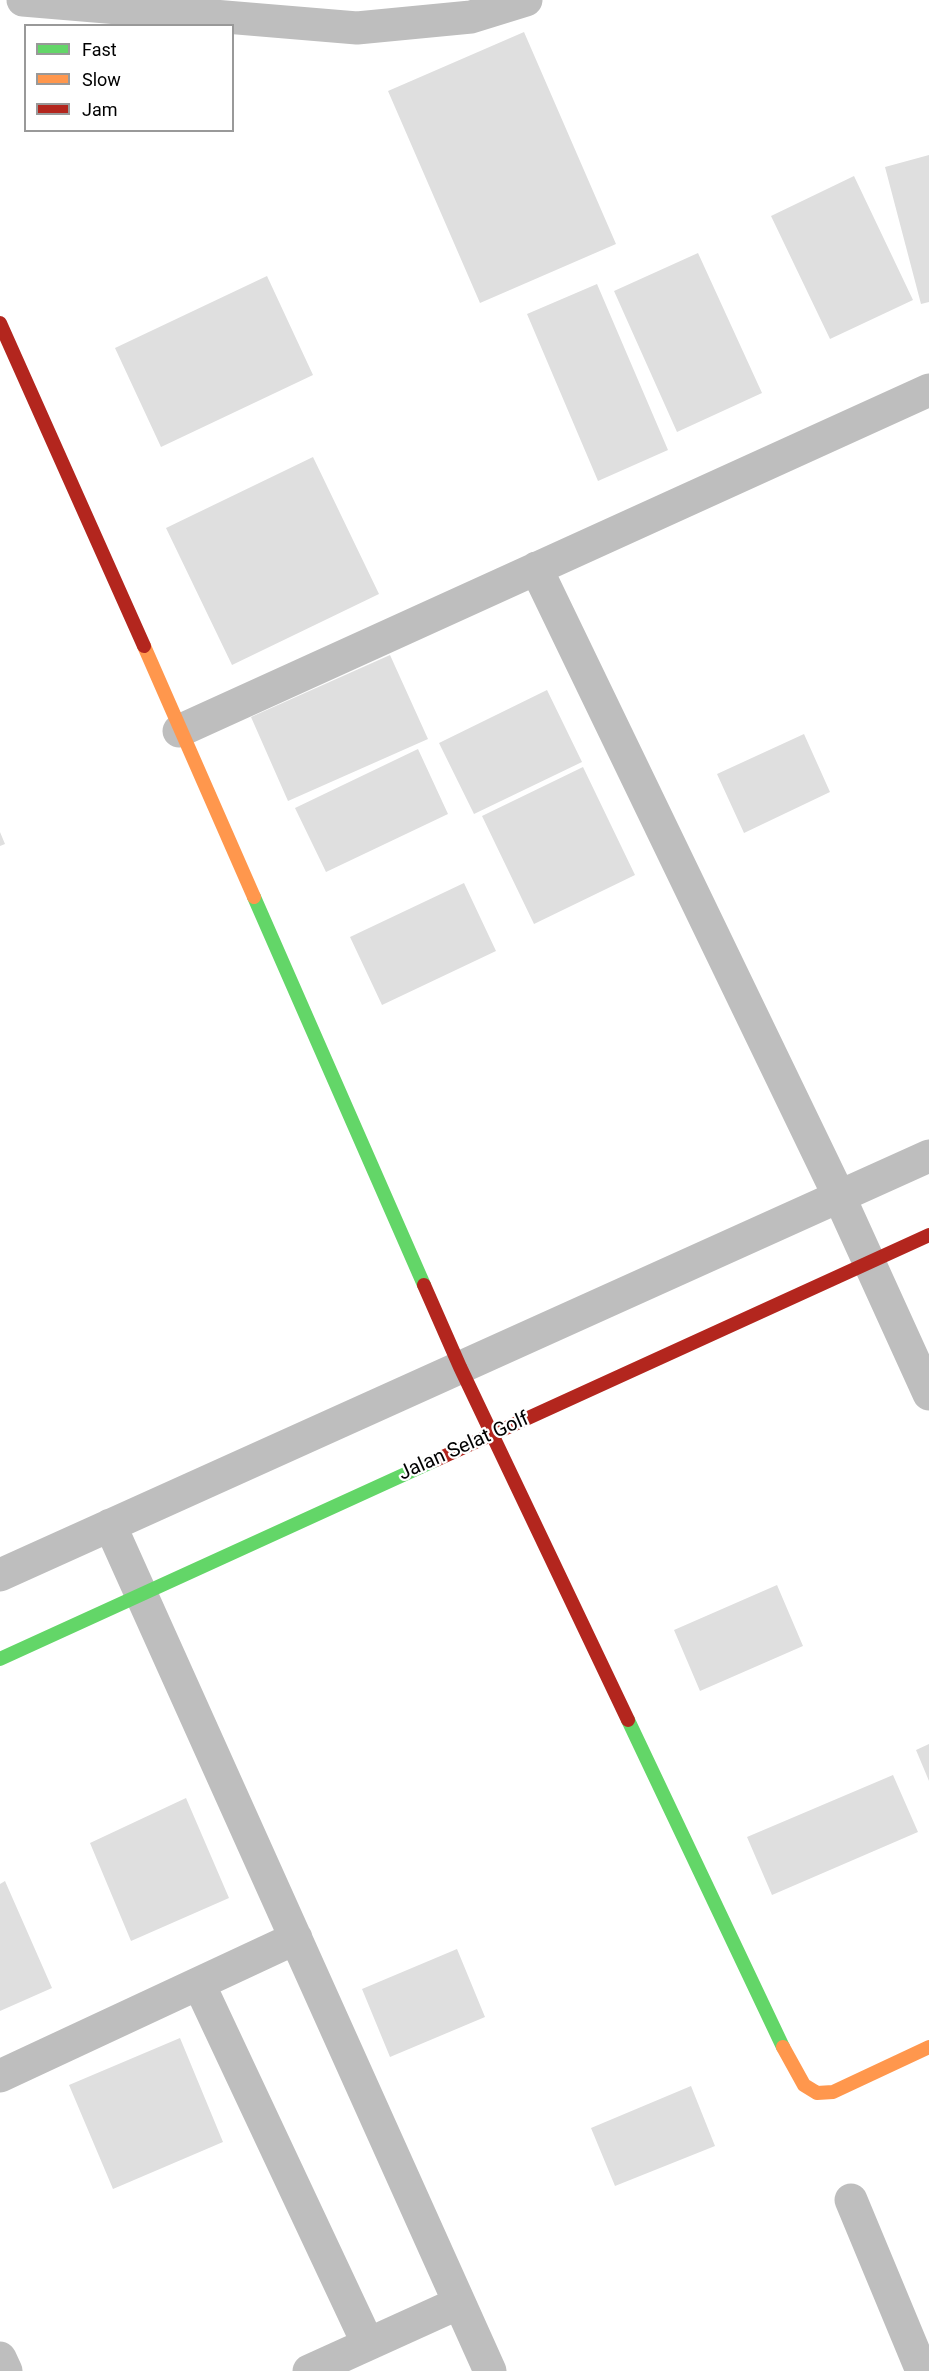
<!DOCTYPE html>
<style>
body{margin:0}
#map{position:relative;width:929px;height:2371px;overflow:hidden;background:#fff;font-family:Roboto,sans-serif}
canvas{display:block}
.legend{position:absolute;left:24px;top:24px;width:210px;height:108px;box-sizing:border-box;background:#fff;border:2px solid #999;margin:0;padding:8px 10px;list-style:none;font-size:18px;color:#000}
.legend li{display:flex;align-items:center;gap:12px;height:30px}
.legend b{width:30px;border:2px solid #999}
</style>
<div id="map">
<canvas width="929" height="2371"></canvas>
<ul class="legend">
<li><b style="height:8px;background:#63d668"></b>Fast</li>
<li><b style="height:8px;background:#ff974d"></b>Slow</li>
<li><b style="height:8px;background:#b3261e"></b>Jam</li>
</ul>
</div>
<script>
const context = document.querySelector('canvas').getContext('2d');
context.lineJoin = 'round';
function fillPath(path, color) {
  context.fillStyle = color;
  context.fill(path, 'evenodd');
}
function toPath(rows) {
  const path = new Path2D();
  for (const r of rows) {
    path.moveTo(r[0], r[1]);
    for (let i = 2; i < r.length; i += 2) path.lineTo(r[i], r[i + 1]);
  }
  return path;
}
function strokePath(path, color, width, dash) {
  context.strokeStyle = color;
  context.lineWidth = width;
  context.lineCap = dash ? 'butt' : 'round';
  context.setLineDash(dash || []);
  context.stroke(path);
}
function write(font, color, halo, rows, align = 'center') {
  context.font = font + ' Roboto,sans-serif';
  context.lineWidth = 4.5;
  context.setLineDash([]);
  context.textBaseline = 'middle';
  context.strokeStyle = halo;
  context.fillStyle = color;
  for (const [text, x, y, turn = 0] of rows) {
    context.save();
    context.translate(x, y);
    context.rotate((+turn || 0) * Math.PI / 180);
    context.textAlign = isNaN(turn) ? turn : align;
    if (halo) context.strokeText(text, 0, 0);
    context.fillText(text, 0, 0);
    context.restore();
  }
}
fillPath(toPath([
 [524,32,616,244,480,303,388,91],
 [929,155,929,302,921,304,885,167],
 [854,176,913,300,830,339,771,216],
 [698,253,762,393,677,432,614,291],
 [267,276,313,375,161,447,115,348],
 [597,284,668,450,598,481,527,314],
 [313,457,379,594,232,665,166,528],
 [390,655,428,739,288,801,251,717],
 [547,690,582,762,474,814,439,743],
 [804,734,830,792,744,833,717,774],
 [418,749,448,814,326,872,295,808],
 [583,767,635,875,534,924,482,816],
 [0,832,5,844,0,846],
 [464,883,496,951,382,1005,350,937],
 [777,1585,803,1646,700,1691,674,1630],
 [929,1744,929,1781,916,1750],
 [893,1775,918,1832,772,1895,747,1837],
 [186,1798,229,1898,131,1941,90,1843],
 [5,1881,52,1988,0,2011,0,1884],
 [457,1949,485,2017,390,2057,362,1989],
 [180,2038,223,2142,113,2189,69,2085],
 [691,2086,715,2146,615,2186,591,2128]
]), '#dfdfdf');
strokePath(toPath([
 [23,0,357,28,471,17,526,0],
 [536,568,839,1196,929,1394],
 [179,731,929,390],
 [110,1525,490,2371],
 [0,1575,929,1156],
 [199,1984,368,2344],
 [0,2076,296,1938],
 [851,2200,922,2371],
 [0,2358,6,2371],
 [309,2371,459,2303]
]), '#bebebe', 33);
strokePath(toPath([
 [254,897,424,1285],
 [0,1659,436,1460],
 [628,1720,783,2047]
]), '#63d668', 14);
strokePath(toPath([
 [144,646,254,897],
 [783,2047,804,2085,817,2093,833,2092,929,2047]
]), '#ff974d', 14);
strokePath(toPath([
 [0,323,144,646],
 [424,1285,460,1367,628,1720],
 [436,1460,929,1235]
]), '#b3261e', 14);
write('20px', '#000', '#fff', [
 ["Jalan Selat Golf",464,1447,-24]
]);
</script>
